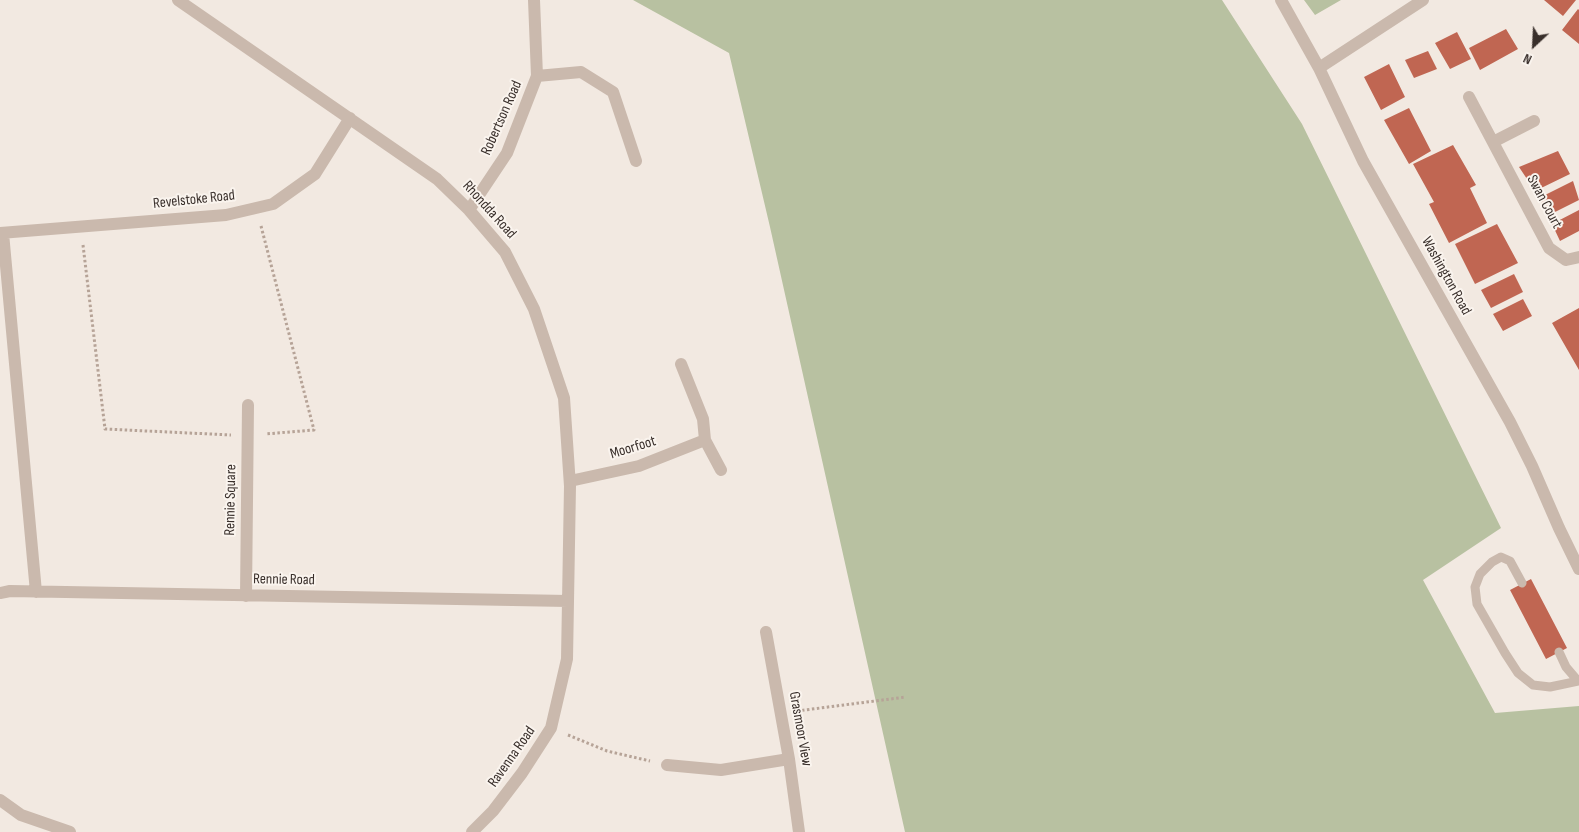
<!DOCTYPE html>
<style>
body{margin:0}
#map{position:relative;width:1579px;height:832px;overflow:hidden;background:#f2e9e1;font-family:"Sofia Sans Condensed",sans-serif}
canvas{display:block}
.north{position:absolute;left:1509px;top:20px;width:50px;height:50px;-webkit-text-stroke:4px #faf4ee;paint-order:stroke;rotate:205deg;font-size:14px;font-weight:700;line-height:20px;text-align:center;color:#392f2b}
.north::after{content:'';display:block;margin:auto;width:18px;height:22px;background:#392f2b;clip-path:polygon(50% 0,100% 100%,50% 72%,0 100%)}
</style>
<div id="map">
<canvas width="1579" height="832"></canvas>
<div class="north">N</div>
</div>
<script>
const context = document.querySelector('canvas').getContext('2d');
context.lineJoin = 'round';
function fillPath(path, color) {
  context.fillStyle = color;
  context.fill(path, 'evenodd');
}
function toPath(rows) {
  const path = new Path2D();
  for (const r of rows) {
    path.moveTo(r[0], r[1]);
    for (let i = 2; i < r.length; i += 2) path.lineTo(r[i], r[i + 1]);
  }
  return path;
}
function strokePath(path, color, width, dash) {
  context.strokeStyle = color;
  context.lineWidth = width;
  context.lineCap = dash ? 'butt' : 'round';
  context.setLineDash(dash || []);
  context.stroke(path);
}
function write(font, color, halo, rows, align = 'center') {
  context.font = font + ' "Sofia Sans Condensed",sans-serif';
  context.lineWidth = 4;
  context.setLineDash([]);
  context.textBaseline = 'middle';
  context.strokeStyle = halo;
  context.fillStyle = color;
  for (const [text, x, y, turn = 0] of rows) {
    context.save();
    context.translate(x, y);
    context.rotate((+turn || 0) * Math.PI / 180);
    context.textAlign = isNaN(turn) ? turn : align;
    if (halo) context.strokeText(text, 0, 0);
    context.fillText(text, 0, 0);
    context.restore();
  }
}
fillPath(toPath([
 [633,0,1222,0,1302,124,1501,528,1423,580,1495,713,1579,706,1579,832,905,832,770,227,729,53],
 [1304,0,1341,0,1315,15]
]), '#b8c1a1');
fillPath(toPath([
 [1544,0,1576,0,1563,16],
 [1578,9,1579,10,1579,44,1562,30],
 [1506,29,1518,49,1480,70,1469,48],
 [1457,32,1471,59,1450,69,1435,43],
 [1428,51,1437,69,1414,78,1405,60],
 [1389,64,1405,97,1381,110,1364,77],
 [1409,108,1431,151,1409,164,1384,120],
 [1453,145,1476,185,1470,188,1487,223,1449,243,1429,204,1434,202,1413,164],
 [1558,151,1570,174,1535,191,1519,167],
 [1573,181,1579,200,1549,215,1539,198],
 [1579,210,1579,231,1560,241,1552,224],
 [1497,224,1518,263,1475,284,1455,244],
 [1514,274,1523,292,1491,308,1481,290],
 [1523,299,1532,316,1503,331,1493,314],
 [1579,308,1579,370,1552,323],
 [1531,579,1567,648,1546,659,1510,590]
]), '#c06652');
strokePath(toPath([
 [261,226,314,430,265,434],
 [83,245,105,429,231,435],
 [797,711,906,697],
 [568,735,607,751,650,761]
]), '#b6a397', 3, [2.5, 2.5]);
strokePath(toPath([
 [1522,583,1510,561,1501,557,1492,562,1480,574,1475,587,1477,604,1505,653,1518,673,1533,685,1550,687,1579,681],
 [1559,652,1566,667,1578,681]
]), '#cab9ad', 9);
strokePath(toPath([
 [178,0,437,179,469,210,505,252,534,309,564,398,570,486,567,659,551,728,522,773,493,811,472,832],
 [537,76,581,72,613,92,636,161],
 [1469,97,1549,248,1566,260,1579,257],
 [1493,142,1534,121],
 [469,210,507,153,537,76,534,0],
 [0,233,226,215,273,204,315,174,350,118],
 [3,233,36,592],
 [705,440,721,470],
 [570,481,639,466,705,440,703,419,681,364],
 [0,593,10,591,568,601],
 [246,596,248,405],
 [766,632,789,759,799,832],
 [667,765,721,770,789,759],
 [0,800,21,815,70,832]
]), '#cab9ad', 12);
strokePath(toPath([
 [1281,0,1319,68,1363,161,1510,422,1532,466,1559,528,1579,569],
 [1319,68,1423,0]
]), '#cab9ad', 12);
write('15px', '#392f2b', '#faf4ee', [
 ["Robertson Road",502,118,-66],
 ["Revelstoke Road",194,200,-6],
 ["Swan Court",1544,202,62],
 ["Rhondda Road",489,210,48],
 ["Washington Road",1446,276,61],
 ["Moorfoot",633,448,-17],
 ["Rennie Square",231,500,-89],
 ["Rennie Road",284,580,1],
 ["Grasmoor View",800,729,80],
 ["Ravenna Road",512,757,-55]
]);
</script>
